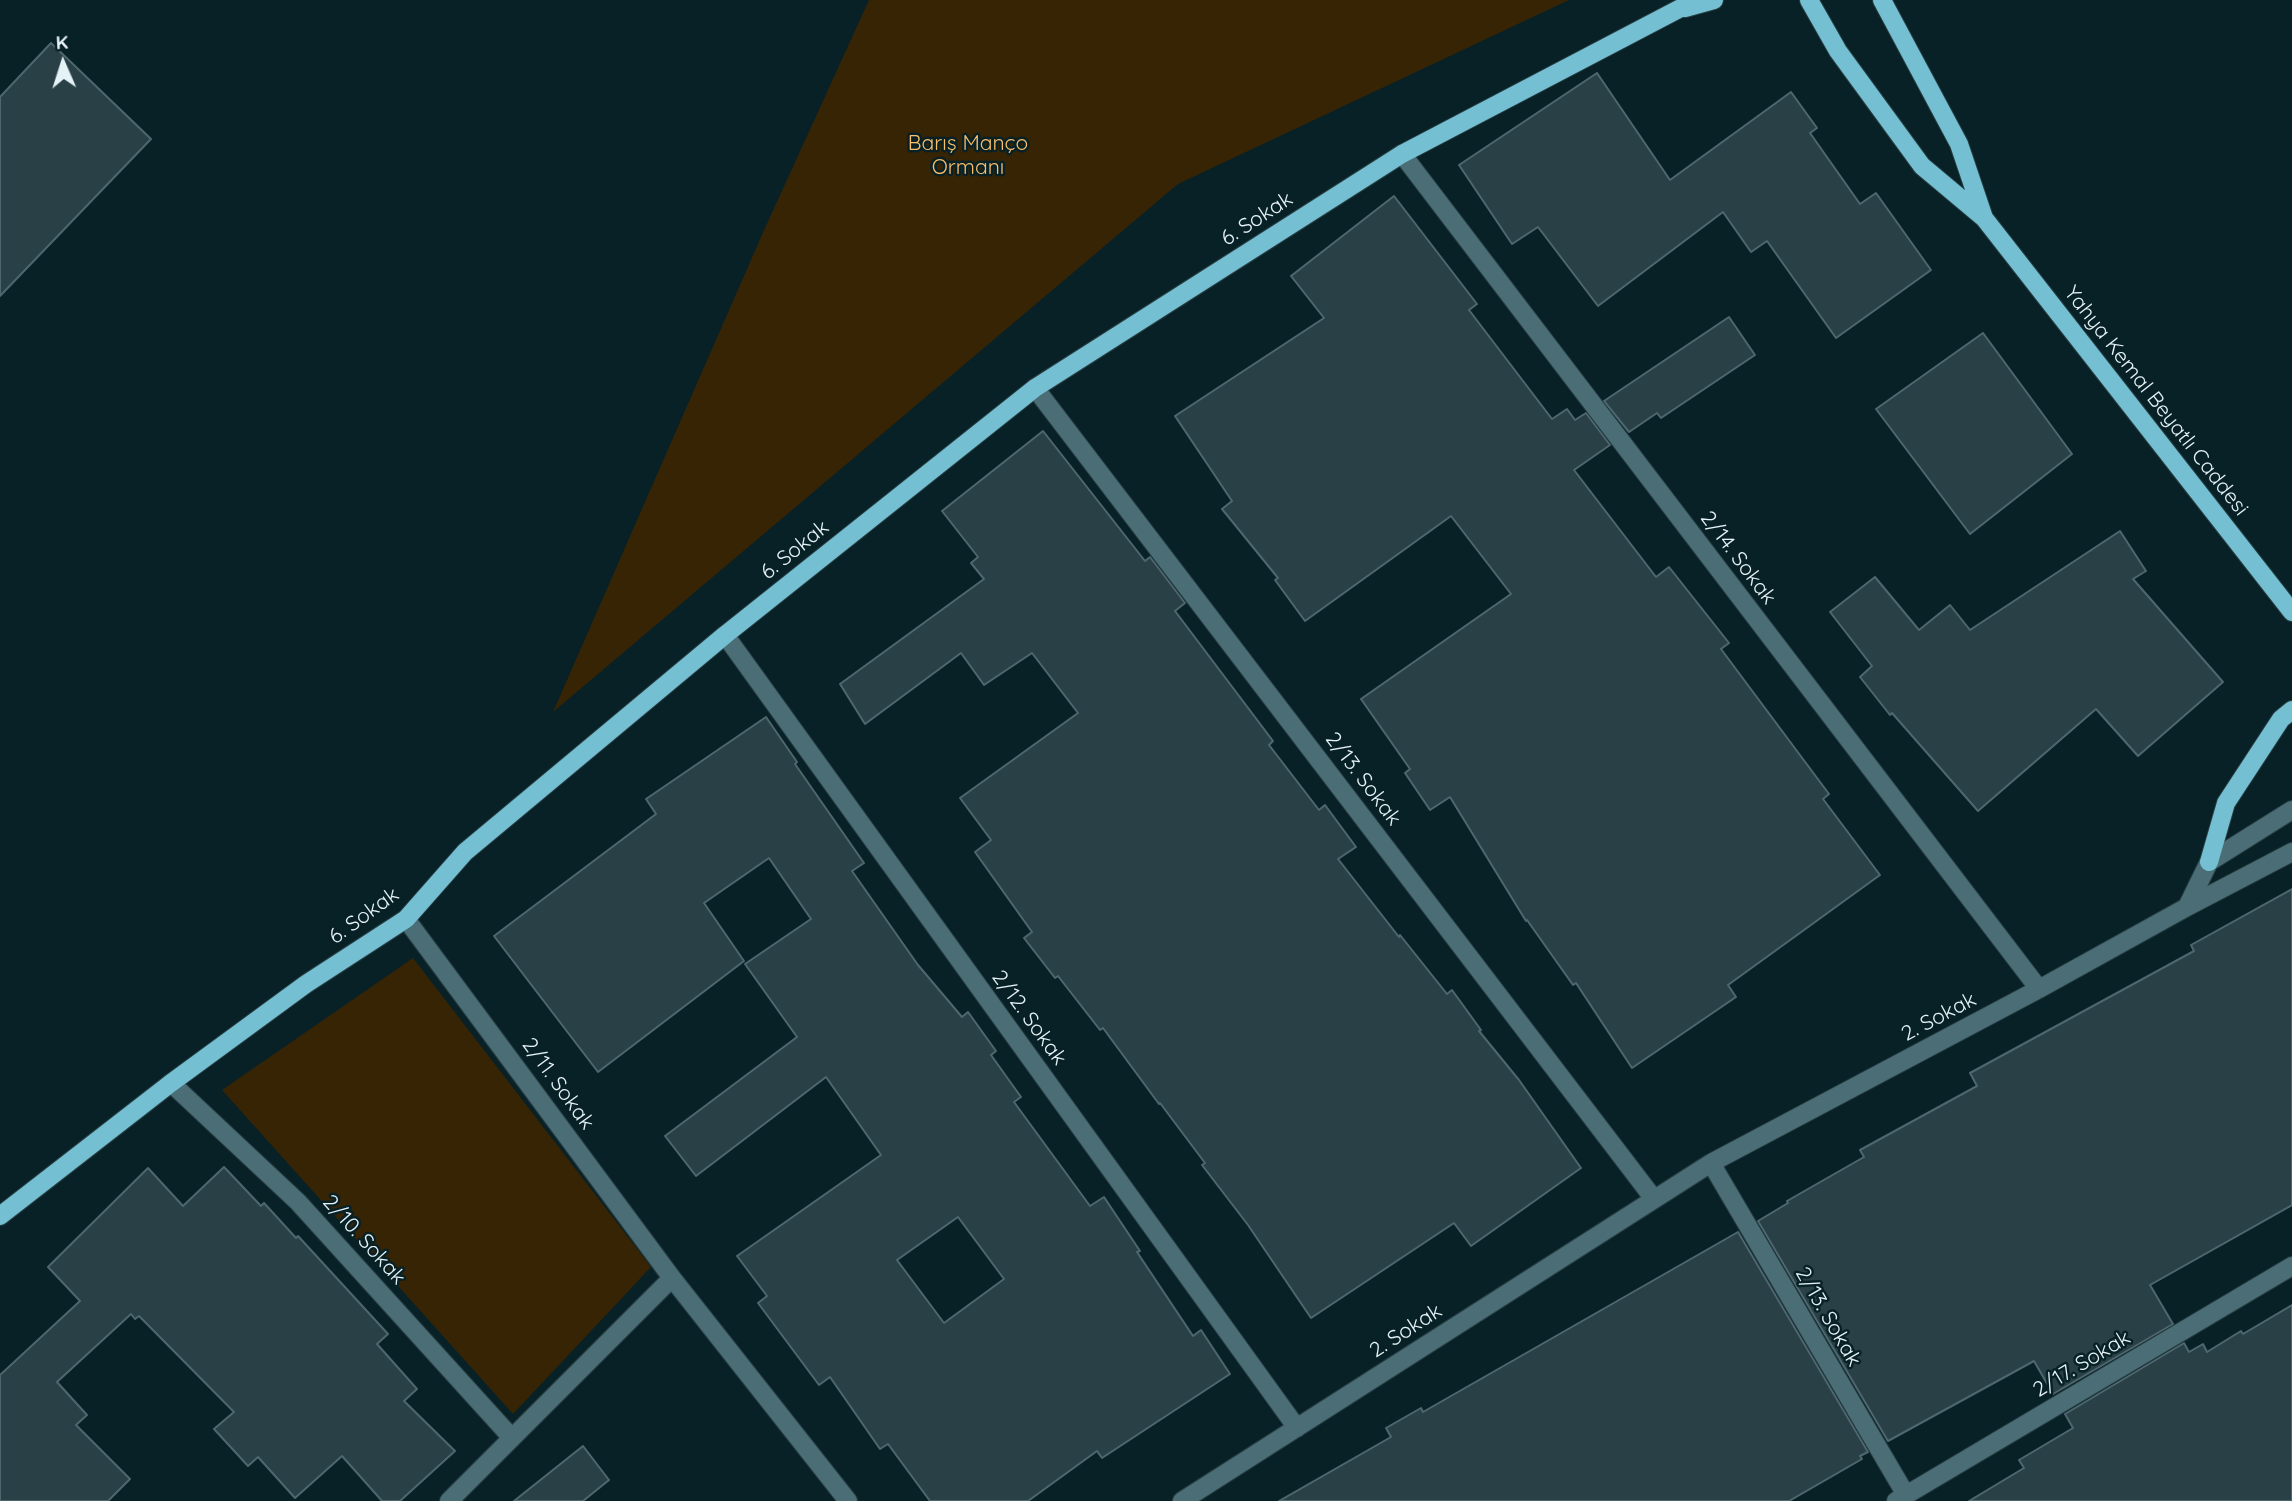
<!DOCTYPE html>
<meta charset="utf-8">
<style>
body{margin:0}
#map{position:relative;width:2292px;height:1501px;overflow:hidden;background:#082126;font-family:Quicksand,sans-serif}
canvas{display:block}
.north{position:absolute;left:28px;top:28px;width:70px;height:70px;-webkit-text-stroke:5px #082126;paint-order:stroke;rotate:357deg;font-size:19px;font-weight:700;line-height:28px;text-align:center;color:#e5f3f7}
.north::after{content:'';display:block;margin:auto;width:24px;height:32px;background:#e5f3f7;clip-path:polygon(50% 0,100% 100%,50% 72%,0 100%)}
</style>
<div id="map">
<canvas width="2292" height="1501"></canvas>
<div class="north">K</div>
</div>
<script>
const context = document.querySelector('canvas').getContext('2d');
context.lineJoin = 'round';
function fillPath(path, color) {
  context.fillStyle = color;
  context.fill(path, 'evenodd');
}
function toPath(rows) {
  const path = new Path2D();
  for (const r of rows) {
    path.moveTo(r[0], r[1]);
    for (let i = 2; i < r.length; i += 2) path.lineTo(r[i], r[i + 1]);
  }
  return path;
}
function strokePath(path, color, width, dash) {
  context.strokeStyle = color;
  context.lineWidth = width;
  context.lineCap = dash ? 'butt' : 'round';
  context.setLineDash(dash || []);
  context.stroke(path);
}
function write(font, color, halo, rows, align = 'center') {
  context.font = font + ' Quicksand,sans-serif';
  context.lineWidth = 5;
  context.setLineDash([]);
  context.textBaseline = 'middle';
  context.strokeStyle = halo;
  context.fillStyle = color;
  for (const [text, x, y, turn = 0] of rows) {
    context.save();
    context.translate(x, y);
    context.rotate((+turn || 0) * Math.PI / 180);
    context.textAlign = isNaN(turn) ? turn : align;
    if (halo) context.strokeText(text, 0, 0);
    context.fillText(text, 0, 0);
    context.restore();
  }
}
fillPath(toPath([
 [869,0,1569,0,1178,184,553,712,765,228],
 [413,958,651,1267,513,1414,222,1090]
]), '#372405');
const building = toPath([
 [51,43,151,139,0,296,0,97,51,43],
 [1597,73,1670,180,1791,92,1817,128,1810,133,1860,204,1876,193,1931,270,1836,338,1767,241,1751,252,1723,212,1598,306,1538,227,1512,244,1459,165,1597,73],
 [1394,196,1477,304,1469,310,1552,419,1567,409,1575,420,1586,413,1610,445,1574,470,1656,577,1669,567,1729,643,1721,649,1829,794,1823,799,1880,875,1728,985,1736,997,1632,1068,1576,983,1573,985,1527,920,1526,921,1450,797,1430,810,1405,773,1410,769,1361,699,1511,594,1451,516,1305,621,1275,580,1278,578,1222,509,1232,501,1175,416,1324,318,1291,276,1394,196],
 [1729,317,1755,355,1661,418,1657,413,1629,432,1604,401,1729,317],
 [1983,333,2072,454,1970,534,1876,409,1983,333],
 [1043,431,1145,561,1150,557,1185,603,1175,611,1273,741,1269,745,1319,810,1325,805,1356,847,1338,859,1399,937,1400,935,1447,994,1452,990,1481,1030,1479,1031,1519,1080,1581,1168,1471,1246,1454,1223,1311,1318,1248,1225,1202,1165,1205,1163,1160,1103,1159,1104,1103,1028,1100,1030,1058,976,1055,978,1024,938,1032,932,975,852,991,840,960,798,1078,713,1032,653,984,685,961,653,865,724,840,684,984,579,971,563,978,557,942,511,1043,431],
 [2120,531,2146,571,2133,579,2223,682,2138,756,2096,709,1978,811,1892,713,1890,715,1860,677,1872,666,1830,612,1875,577,1919,630,1950,605,1970,630,2120,531],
 [766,717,797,762,795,764,864,863,852,871,918,965,962,1017,968,1012,996,1051,991,1055,1021,1097,1014,1102,1090,1206,1104,1197,1140,1251,1137,1252,1193,1336,1201,1330,1230,1374,1102,1458,1097,1451,1028,1501,930,1501,888,1444,880,1449,830,1377,819,1385,758,1303,767,1296,737,1256,881,1155,826,1077,696,1176,665,1136,797,1037,745,964,811,919,769,858,704,903,744,961,598,1072,494,936,656,814,646,799,766,717],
 [958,1217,1004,1279,944,1323,897,1260,958,1217],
 [2292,889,2292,1205,2150,1285,2173,1324,2053,1394,2034,1361,1888,1441,1758,1221,1788,1203,1787,1201,1864,1157,1860,1150,1977,1086,1970,1073,2194,951,2191,945,2292,889],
 [224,1167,261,1206,264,1203,296,1238,298,1236,388,1334,377,1344,417,1389,404,1401,455,1451,400,1501,382,1501,342,1456,295,1498,258,1457,248,1466,214,1429,234,1412,139,1316,135,1319,131,1314,57,1382,87,1415,76,1425,130,1479,108,1501,0,1501,0,1375,80,1301,48,1267,148,1168,183,1206,224,1167],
 [1738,1232,1868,1452,1860,1456,1862,1459,1789,1501,1279,1501,1391,1437,1386,1428,1421,1408,1423,1412,1738,1232],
 [2292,1305,2292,1501,1969,1501,2024,1468,2019,1460,2073,1428,2065,1414,2184,1343,2189,1352,2203,1344,2207,1352,2241,1331,2243,1334,2292,1305],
 [583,1446,609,1480,583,1501,514,1501,583,1446]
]);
fillPath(building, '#284046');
strokePath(building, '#4e676e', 2);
const minor = toPath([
 [1402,154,2039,989],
 [1035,388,1654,1199],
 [725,635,1297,1428],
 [2187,907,2209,862,2292,810],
 [406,919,672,1278],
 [171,1083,298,1202,512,1438],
 [1711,1163,1906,1495],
 [449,1501,672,1278,848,1501],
 [1182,1501,1711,1163,2039,989,2187,907,2292,852],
 [1896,1501,2292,1266]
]);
const major = toPath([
 [1809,0,1838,51,1922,166,1984,218,2292,612],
 [1882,0,1959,144,1984,218],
 [1685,8,1714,0],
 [2209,862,2226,803,2281,719,2292,710],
 [0,1216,171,1083,306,984,406,919,465,852,725,635,1035,388,1402,154,1696,0]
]);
strokePath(minor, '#273e43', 20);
strokePath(major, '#273e43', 20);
strokePath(minor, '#4a6d76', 18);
strokePath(major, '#74bfd2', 18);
write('21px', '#fabf69', '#082126', [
 ["Barış Manço",968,144],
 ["Ormanı",968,168]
]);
write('21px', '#e5f3f7', '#082126', [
 ["6. Sokak",1257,219,-33],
 ["Yahya Kemal Beyatlı Caddesi",2156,401,52],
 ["6. Sokak",795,550,-39],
 ["2/14. Sokak",1738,558,53],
 ["2/13. Sokak",1363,779,53],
 ["6. Sokak",364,916,-36],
 ["2. Sokak",1939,1017,-28],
 ["2/12. Sokak",1029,1018,54],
 ["2/11. Sokak",558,1084,54],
 ["2/10. Sokak",364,1240,48],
 ["2/13. Sokak",1828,1317,60],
 ["2. Sokak",1406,1331,-33],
 ["2/17. Sokak",2082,1364,-31]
]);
</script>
